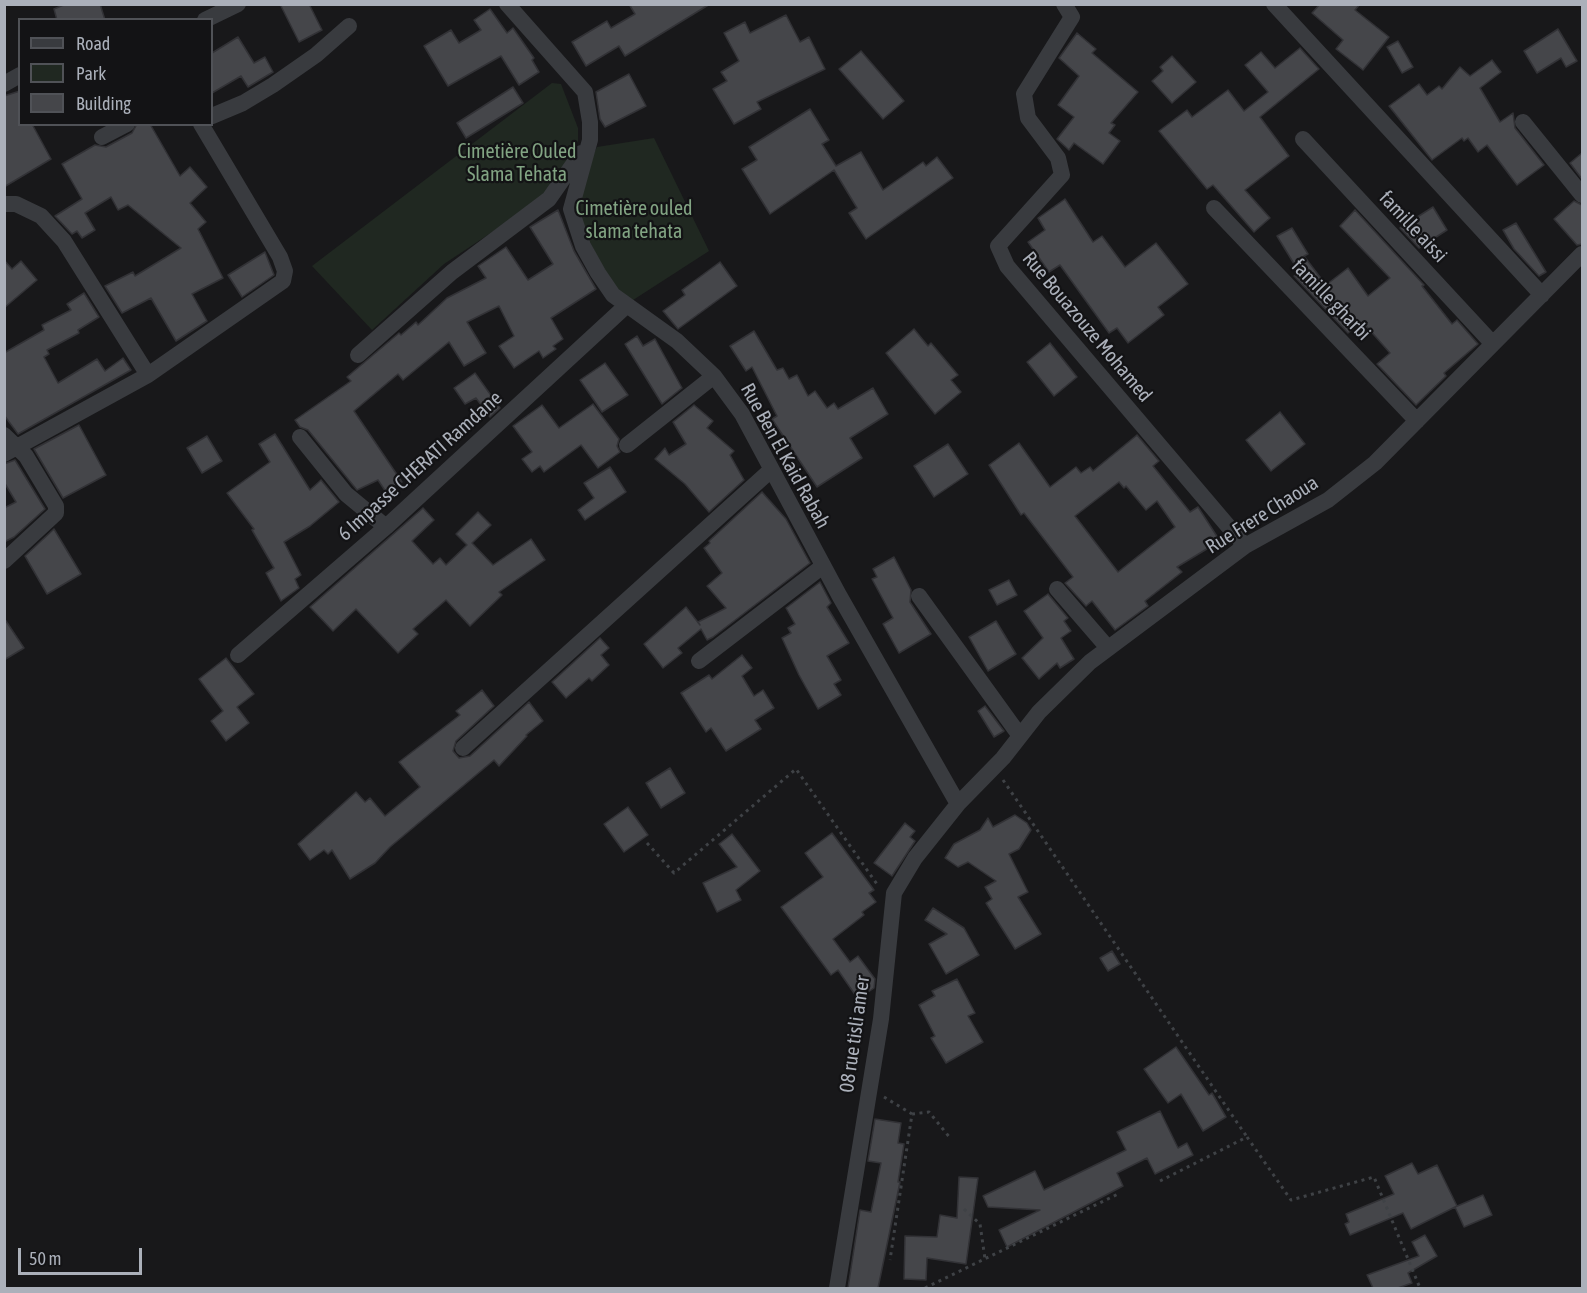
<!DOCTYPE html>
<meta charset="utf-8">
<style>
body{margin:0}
#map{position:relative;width:1587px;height:1293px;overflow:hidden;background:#18181a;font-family:"Asap Condensed",sans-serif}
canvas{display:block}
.frame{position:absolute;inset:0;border:6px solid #abb0ba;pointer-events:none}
.legend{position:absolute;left:18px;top:18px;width:195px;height:108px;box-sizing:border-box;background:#131315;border:2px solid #505257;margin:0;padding:8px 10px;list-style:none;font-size:18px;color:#abb0ba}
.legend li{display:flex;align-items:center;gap:12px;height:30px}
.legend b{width:30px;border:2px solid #505257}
.scale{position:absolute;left:18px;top:1248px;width:124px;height:27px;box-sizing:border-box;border:3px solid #abb0ba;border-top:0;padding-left:8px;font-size:18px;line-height:21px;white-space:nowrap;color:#abb0ba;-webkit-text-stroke:4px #131315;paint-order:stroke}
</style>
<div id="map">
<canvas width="1587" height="1293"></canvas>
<div class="frame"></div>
<ul class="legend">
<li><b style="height:8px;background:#393b3f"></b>Road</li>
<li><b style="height:16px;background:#202821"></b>Park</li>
<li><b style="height:16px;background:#45464a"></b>Building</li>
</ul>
<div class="scale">50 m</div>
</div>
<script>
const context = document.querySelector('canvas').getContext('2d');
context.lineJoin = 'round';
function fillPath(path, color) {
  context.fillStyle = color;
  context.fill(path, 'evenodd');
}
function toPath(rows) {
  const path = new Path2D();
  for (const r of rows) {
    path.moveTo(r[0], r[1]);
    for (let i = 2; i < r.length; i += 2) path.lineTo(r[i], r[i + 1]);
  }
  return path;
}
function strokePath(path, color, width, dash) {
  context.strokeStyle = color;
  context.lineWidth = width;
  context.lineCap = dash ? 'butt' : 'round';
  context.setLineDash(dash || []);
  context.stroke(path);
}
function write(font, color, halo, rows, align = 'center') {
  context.font = font + ' "Asap Condensed",sans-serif';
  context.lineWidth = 4.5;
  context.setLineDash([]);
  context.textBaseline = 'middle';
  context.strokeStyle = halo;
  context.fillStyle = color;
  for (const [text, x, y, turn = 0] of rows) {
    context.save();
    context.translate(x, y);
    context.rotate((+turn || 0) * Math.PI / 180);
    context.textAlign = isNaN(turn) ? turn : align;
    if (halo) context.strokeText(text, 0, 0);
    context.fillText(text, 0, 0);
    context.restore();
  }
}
fillPath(toPath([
 [552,83,561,84,578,128,578,141,551,193,444,264,372,330,312,266],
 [654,138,709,251,630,302,615,292,574,210,581,180,597,147]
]), '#202821');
const building = toPath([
 [66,4,100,4,105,20,57,20,54,9,66,4],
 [280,4,309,4,322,30,299,42,280,4],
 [629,4,710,4,625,56,619,46,586,66,572,42,607,21,611,28,635,14,629,4],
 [1320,4,1360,4,1355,10,1389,37,1363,70,1336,49,1343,40,1312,13,1320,4],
 [490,9,507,33,513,28,534,58,532,60,539,72,519,85,501,56,448,86,424,46,451,30,459,43,481,30,474,20,490,9],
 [786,15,800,42,809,37,825,69,757,102,761,109,734,124,713,89,727,81,721,72,739,61,724,33,745,22,750,33,786,15],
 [1558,29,1577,61,1566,67,1561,58,1537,73,1524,51,1558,29],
 [1077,33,1096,49,1092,53,1138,92,1111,123,1115,125,1109,133,1120,141,1103,164,1074,143,1069,150,1057,139,1074,117,1058,105,1079,76,1059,58,1077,33],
 [238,37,254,63,265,57,273,72,248,87,241,76,212,93,212,53,238,37],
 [1398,41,1413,67,1402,73,1387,47,1398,41],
 [1300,48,1319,69,1260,117,1289,156,1245,190,1270,218,1254,232,1213,185,1207,189,1159,131,1187,110,1192,117,1228,90,1244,111,1268,92,1245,65,1261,52,1275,68,1300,48],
 [861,51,904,101,883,119,839,69,861,51],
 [1172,56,1196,82,1172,103,1152,81,1163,71,1160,67,1172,56],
 [1492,60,1501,72,1480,88,1500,122,1513,113,1515,128,1544,165,1517,185,1487,145,1478,152,1468,138,1464,141,1462,138,1432,160,1389,106,1419,84,1427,95,1439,86,1442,89,1460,67,1470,76,1492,60],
 [629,74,646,106,605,127,600,119,596,92,629,74],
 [513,87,523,103,466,138,457,123,513,87],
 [20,91,20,124,32,124,51,159,4,187,4,96,20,91],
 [810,109,829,140,822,144,836,166,861,152,883,190,923,162,926,166,937,157,953,178,866,239,849,213,857,208,834,170,770,214,742,169,757,160,749,147,810,109],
 [137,124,150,124,180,176,190,167,207,187,190,203,206,222,198,229,223,278,192,294,207,321,176,341,151,298,122,313,105,286,133,272,135,276,181,248,128,205,118,210,111,197,85,213,95,230,82,238,77,231,72,234,55,216,82,199,62,164,95,145,106,147,132,133,137,124],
 [1582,153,1582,179,1570,163,1582,153],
 [1065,199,1093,242,1102,236,1125,267,1156,243,1188,284,1158,307,1164,315,1128,343,1117,328,1109,333,1060,265,1049,272,1028,242,1045,230,1038,218,1065,199],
 [1574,201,1582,205,1582,244,1577,245,1554,219,1574,201],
 [1433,207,1447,230,1419,248,1400,228,1433,207],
 [558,210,574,251,596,289,551,318,563,339,553,346,556,349,543,358,539,351,514,368,499,346,514,336,499,306,467,322,486,353,464,366,449,342,403,380,398,374,354,411,402,482,386,492,378,480,357,490,308,430,300,427,295,420,351,381,347,377,399,333,401,335,416,322,418,325,447,298,486,278,478,266,506,247,528,280,553,264,530,227,558,210],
 [1355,210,1424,285,1422,286,1452,324,1457,320,1478,344,1444,373,1446,376,1416,405,1377,364,1390,353,1367,327,1365,328,1361,323,1348,333,1294,276,1299,272,1277,236,1292,228,1308,254,1304,256,1326,285,1348,268,1368,296,1390,278,1340,226,1355,210],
 [1516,223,1546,272,1539,276,1514,249,1503,230,1516,223],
 [265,252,274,275,242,297,228,275,265,252],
 [4,260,12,269,21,261,37,280,4,308,4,260],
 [720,262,737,286,678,329,663,311,685,295,682,290,720,262],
 [84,293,99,317,78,330,79,333,47,350,49,354,44,357,58,383,97,359,105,371,123,358,131,370,18,434,4,415,4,353,44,330,42,325,71,310,67,304,84,293],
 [914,329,928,346,931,343,958,375,951,380,961,392,935,414,886,353,914,329],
 [754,331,777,370,783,368,789,379,797,375,808,396,815,391,827,408,834,403,838,409,873,388,888,414,850,438,862,458,817,487,772,419,777,416,752,367,746,371,730,346,754,331],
 [637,336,643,346,655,339,682,388,662,404,625,344,637,336],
 [1050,343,1077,377,1054,396,1027,362,1050,343],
 [605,363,628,395,602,412,580,380,605,363],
 [475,373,500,408,490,417,476,398,465,404,454,388,475,373],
 [593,404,619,439,617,446,620,452,598,468,581,445,544,472,540,466,532,472,522,459,532,452,513,426,542,405,559,428,593,404],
 [694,405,713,421,707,428,734,451,730,455,744,480,709,512,685,484,655,459,665,448,669,455,686,444,673,422,694,405],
 [1280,412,1305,444,1271,471,1246,440,1280,412],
 [79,425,106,475,63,498,34,449,79,425],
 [275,434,310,490,321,480,339,502,310,526,284,542,301,575,295,579,299,588,281,601,266,573,274,568,252,530,254,529,227,493,270,462,259,444,275,434],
 [1137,435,1159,461,1153,466,1190,512,1198,507,1220,541,1177,567,1182,572,1145,601,1148,606,1115,630,1092,601,1086,606,1065,583,1073,577,1024,513,1021,515,989,465,1019,443,1050,487,1076,467,1081,473,1090,467,1093,471,1137,435],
 [1119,482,1124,488,1126,486,1146,510,1157,501,1175,527,1118,572,1075,516,1119,482],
 [207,436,222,461,202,473,187,448,207,436],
 [948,444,968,474,934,497,914,466,948,444],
 [15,460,45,509,14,537,4,542,4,508,16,502,4,482,4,464,15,460],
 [610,467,626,492,585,520,578,510,594,498,584,483,610,467],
 [762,492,786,519,810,563,713,637,707,640,701,629,678,648,682,653,663,668,644,644,686,607,700,625,698,622,726,608,707,586,722,573,704,548,710,543,709,541,762,492],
 [423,508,434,520,412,541,433,564,440,558,446,565,467,545,456,534,478,512,491,525,472,543,493,565,531,539,545,560,499,592,502,595,470,626,446,600,413,629,418,634,398,653,356,609,333,631,310,607,423,508],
 [54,529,81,574,47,594,25,556,54,529],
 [894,557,911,590,910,602,931,634,899,653,883,624,893,618,872,579,877,577,873,569,894,557],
 [1009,580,1017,595,997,605,989,590,1009,580],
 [820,582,831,603,827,607,849,643,827,656,841,680,834,684,841,695,818,709,799,675,782,638,791,633,788,628,795,624,786,608,820,582],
 [1048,594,1068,618,1064,621,1071,631,1061,638,1074,659,1060,668,1057,663,1039,679,1022,658,1043,638,1024,611,1048,594],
 [4,618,24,648,4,660,4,618],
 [996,621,1016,654,988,671,969,637,996,621],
 [600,638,609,648,601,655,609,665,592,681,589,678,566,698,552,682,600,638],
 [742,655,752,668,742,676,754,696,763,690,774,708,755,720,761,729,726,751,711,728,706,732,681,693,709,675,712,679,742,655],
 [226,658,254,694,237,707,249,723,226,741,211,721,223,711,199,679,226,658],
 [482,690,494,706,456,741,453,751,459,758,470,756,529,702,543,721,526,735,527,736,499,766,494,760,390,847,375,863,350,879,332,850,328,854,324,850,310,860,298,844,356,792,365,802,370,798,385,816,420,787,399,762,460,715,456,711,482,690],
 [985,706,1004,731,994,737,978,711,985,706],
 [670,768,685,793,661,808,646,783,670,768],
 [628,807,648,835,624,852,604,824,628,807],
 [1015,815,1027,823,1031,830,1019,849,1009,854,1028,892,1018,897,1041,934,1015,949,986,903,992,899,985,887,996,881,968,862,958,867,945,858,954,844,980,830,988,818,993,827,1015,815],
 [905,823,915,831,910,837,915,841,892,876,874,863,905,823],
 [832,833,874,890,869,893,876,902,862,912,864,915,833,939,850,962,858,956,875,979,874,988,858,999,838,970,831,975,781,907,823,877,805,853,832,833],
 [732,834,760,871,736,890,741,900,717,912,703,883,737,867,719,844,732,834],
 [933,908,964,928,979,955,946,974,929,944,947,934,925,920,933,908],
 [1112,951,1120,964,1108,971,1100,958,1112,951],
 [957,979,975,1013,968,1016,983,1042,946,1063,931,1038,935,1036,919,1005,935,996,932,991,957,979],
 [1176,1047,1209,1095,1212,1093,1226,1117,1203,1131,1181,1094,1168,1103,1144,1069,1176,1047],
 [1160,1111,1178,1148,1187,1143,1193,1155,1155,1174,1147,1158,1117,1173,1123,1186,1007,1247,999,1230,1040,1210,988,1207,983,1196,1035,1171,1044,1190,1126,1150,1117,1132,1160,1111],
 [875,1119,901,1123,898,1143,904,1144,898,1182,900,1182,878,1288,848,1288,860,1210,871,1212,881,1163,868,1161,875,1119],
 [1412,1163,1418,1174,1437,1165,1457,1206,1411,1229,1403,1213,1350,1235,1345,1224,1349,1222,1346,1214,1394,1194,1385,1176,1412,1163],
 [959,1177,978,1178,966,1264,927,1258,926,1280,904,1279,905,1236,937,1237,940,1215,957,1218,959,1177],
 [1483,1195,1492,1215,1464,1227,1455,1207,1483,1195],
 [1425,1235,1437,1256,1408,1273,1412,1283,1398,1288,1373,1288,1367,1275,1419,1256,1412,1242,1425,1235]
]);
fillPath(building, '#45464a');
strokePath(building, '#323236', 1.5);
strokePath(toPath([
 [1003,780,1247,1137],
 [647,843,674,873,796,769,879,887],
 [884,1097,912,1114,890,1260],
 [912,1114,929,1112,951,1139],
 [1160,1181,1247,1137,1291,1200,1374,1177,1420,1288],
 [964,1209,980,1224,985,1259],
 [925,1288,1118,1194]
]), '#3f4246', 3, [3, 4.5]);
strokePath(toPath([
 [507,4,585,92,590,122,590,140,571,209,583,246,598,273,613,295,677,341,714,376,742,414,839,595,958,804],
 [1064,4,1072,17,1024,94,1028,118,1058,158,1062,175,998,246,1007,266,1245,546],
 [1274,4,1542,295],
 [205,20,238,4],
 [4,84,20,75],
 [212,116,243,103,273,85,316,55,349,26],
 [1523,122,1582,195],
 [102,137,127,124],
 [1303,139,1493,344],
 [4,204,16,204,41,216,64,241,148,375],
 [1214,208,1417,421],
 [358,355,452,272,549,199,581,153],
 [4,435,26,456,56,506,56,513,4,561],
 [300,437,346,494,386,527],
 [627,445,714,376],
 [4,454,148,375,283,281,285,271,280,257,201,124],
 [1057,589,1108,648],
 [919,596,1020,736],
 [238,655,386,527,627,305],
 [699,661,823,566],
 [463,748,771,470],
 [837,1288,881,1019,894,893,915,858,958,804,1003,758,1039,712,1090,662,1245,546,1328,500,1375,463,1582,254]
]), '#393b3f', 16);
write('20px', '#82a483', '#131315', [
 ["Cimetière Ouled",517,152],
 ["Slama Tehata",517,175],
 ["Cimetière ouled",634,209],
 ["slama tehata",634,232]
]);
write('20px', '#abb0ba', '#131315', [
 ["famille aissi",1413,227,47],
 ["famille gharbi",1331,300,46],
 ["Rue Bouazouze Mohamed",1087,327,50],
 ["Rue Ben El Kaid Rabah",785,456,61],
 ["6 Impasse CHERATI Ramdane",420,466,-42],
 ["Rue Frere Chaoua",1262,515,-32],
 ["08 rue tisli amer",855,1034,-82]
]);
</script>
